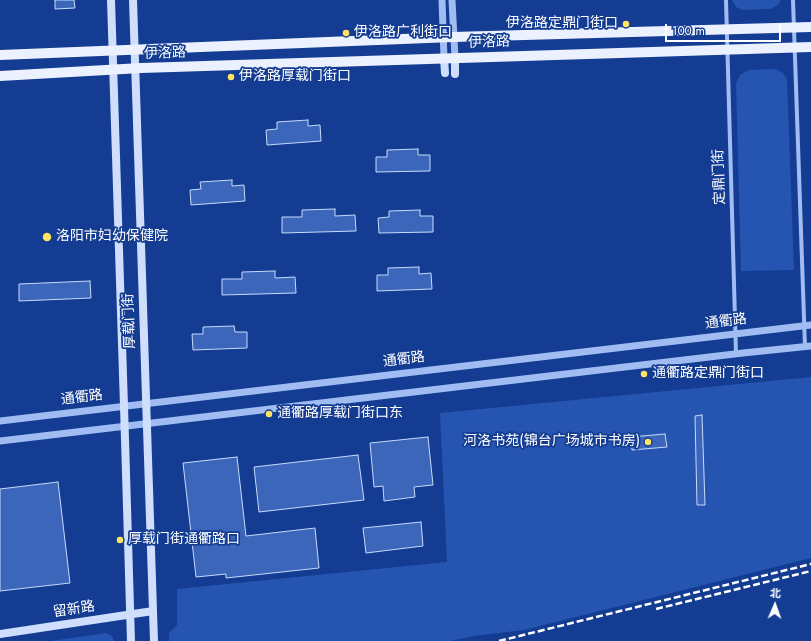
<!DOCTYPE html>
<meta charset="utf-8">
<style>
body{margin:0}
#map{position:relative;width:811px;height:641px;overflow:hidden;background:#133c92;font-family:Jost,"Noto Sans SC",sans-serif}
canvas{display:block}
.north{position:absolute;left:755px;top:585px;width:40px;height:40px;-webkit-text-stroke:3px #133c92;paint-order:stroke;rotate:2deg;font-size:11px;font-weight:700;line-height:16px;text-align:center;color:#fff}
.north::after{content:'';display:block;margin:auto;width:14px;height:18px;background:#fff;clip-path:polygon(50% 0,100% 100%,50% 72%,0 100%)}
.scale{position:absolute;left:665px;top:24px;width:116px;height:18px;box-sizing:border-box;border:2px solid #fff;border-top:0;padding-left:5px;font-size:12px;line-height:14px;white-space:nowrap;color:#fff;-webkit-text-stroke:3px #133c92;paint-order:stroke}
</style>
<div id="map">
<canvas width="811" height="641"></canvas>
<div class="north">北</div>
<div class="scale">100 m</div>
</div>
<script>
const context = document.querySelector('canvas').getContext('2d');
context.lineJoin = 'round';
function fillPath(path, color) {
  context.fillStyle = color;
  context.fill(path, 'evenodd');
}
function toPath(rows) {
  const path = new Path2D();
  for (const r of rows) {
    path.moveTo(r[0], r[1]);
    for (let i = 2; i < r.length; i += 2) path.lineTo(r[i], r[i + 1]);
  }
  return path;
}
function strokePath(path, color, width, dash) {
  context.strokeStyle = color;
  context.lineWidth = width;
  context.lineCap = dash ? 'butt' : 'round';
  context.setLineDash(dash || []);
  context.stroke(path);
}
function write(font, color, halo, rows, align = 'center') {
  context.font = font + ' Jost,"Noto Sans SC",sans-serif';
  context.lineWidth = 3.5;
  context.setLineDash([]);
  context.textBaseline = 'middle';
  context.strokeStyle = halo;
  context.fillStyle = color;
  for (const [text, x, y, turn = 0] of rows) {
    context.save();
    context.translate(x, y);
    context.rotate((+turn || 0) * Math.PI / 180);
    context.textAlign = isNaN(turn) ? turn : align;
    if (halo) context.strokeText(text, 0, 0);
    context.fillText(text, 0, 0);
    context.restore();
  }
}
fillPath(toPath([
 [732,0,781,0,778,5,770,9,743,10,736,7],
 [776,69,783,73,787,79,794,270,741,271,736,83,741,74,749,70],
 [811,377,811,558,524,630,474,636,451,641,169,641,169,633,177,625,177,589,447,562,440,413],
 [106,633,112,636,114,641,51,641]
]), '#2555b1');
const building = toPath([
 [55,0,74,0,75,8,55,9,55,0],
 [308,120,308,126,320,125,321,141,267,145,266,130,277,129,277,122,308,120],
 [418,149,418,155,430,155,430,171,376,172,376,157,387,157,387,150,418,149],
 [232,180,232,186,244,185,245,201,191,205,190,190,201,189,200,182,232,180],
 [335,209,335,216,355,215,356,231,282,233,282,217,302,217,302,210,335,209],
 [420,210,420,216,433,216,433,232,379,233,378,218,389,217,389,211,420,210],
 [419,267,419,274,431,273,432,289,377,291,377,275,388,275,388,268,419,267],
 [275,271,275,278,295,277,296,293,222,295,222,279,242,279,242,272,275,271],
 [90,281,91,298,19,301,19,284,90,281],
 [234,326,235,332,247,332,247,348,193,350,192,334,203,334,203,327,234,326],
 [702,415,705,505,697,505,695,416,702,415],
 [665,434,667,447,632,450,631,437,665,434],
 [428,437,433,485,414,487,415,497,384,501,383,486,374,487,370,443,428,437],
 [358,455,364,500,259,512,254,467,358,455],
 [237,457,246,536,315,528,319,568,226,578,226,574,196,577,183,463,237,457],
 [58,482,70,583,0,591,0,489,58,482],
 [421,522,423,546,366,553,363,528,421,522]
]);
fillPath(building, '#3c66ba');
strokePath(building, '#c8dafc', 1);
strokePath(toPath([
 [726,0,736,354],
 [793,0,805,347]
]), '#a0bcf2', 4);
strokePath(toPath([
 [442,0,444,58],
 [452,0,455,58],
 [0,421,811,325],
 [0,441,743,353,811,346]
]), '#a0bcf2', 7);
strokePath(toPath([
 [111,0,124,406,131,641],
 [133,0,154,641],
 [444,58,445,73],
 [455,58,455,74],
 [0,634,153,611]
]), '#cfdefc', 8);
strokePath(toPath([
 [0,55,453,37,811,27],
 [0,76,141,68,811,47]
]), '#ebf1ff', 10);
strokePath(toPath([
 [656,609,811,571],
 [499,641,811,564]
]), '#fff', 2.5, [7, 3]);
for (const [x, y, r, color] of [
 [626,24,4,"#ffe361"],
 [346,33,4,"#ffe361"],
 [231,77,4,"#ffe361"],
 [47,237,5,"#ffe361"],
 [644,374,4,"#ffe361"],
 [269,414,4,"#ffe361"],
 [648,442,4,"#ffe361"],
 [120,540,4,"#ffe361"]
]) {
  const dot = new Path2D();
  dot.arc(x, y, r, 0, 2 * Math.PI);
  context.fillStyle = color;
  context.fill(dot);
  strokePath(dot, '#133c92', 1.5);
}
write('14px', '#fff', '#133c92', [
 ["伊洛路定鼎门街口",618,24,"right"],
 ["伊洛路广利街口",354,33],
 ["伊洛路厚载门街口",239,77],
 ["洛阳市妇幼保健院",56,237],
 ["通衢路定鼎门街口",652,374],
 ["通衢路厚载门街口东",277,414],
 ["河洛书苑(锦台广场城市书房)",640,442,"right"],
 ["厚载门街通衢路口",128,540]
], 'left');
write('14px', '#fff', '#133c92', [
 ["伊洛路",489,43,-2],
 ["伊洛路",165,54,-2],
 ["定鼎门街",720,177,-92],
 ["厚载门街",130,321,-92],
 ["通衢路",726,322,-7],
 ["通衢路",404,360,-7],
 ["通衢路",82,398,-7],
 ["留新路",74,610,-9]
]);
</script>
